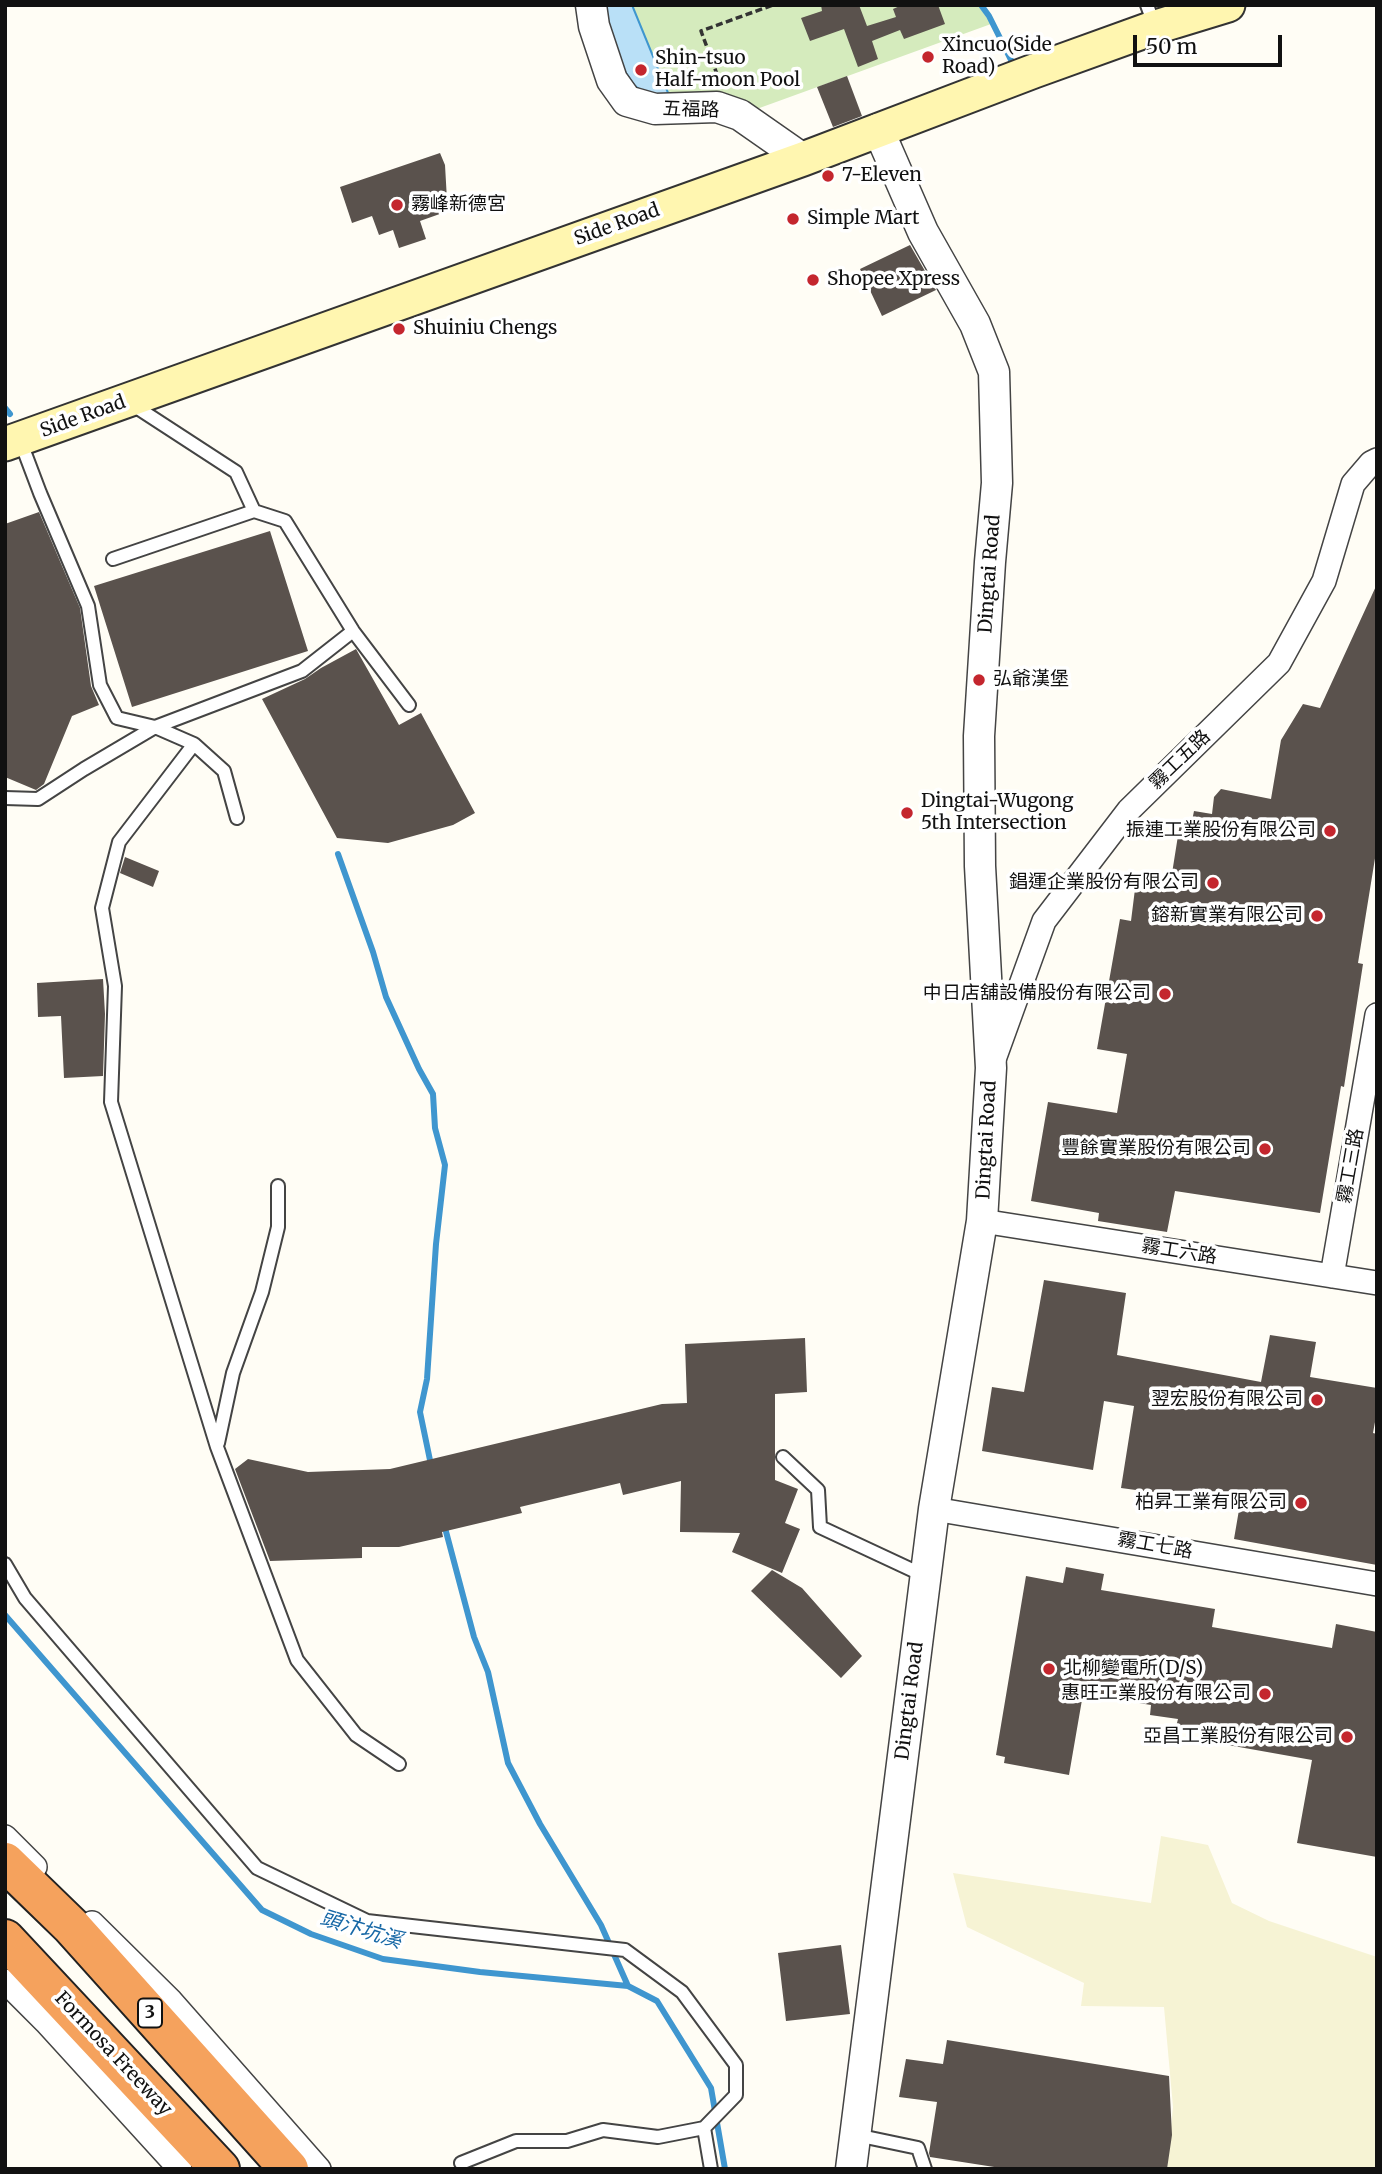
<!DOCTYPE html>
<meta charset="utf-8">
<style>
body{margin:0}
#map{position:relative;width:1382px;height:2174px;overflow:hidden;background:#fffdf5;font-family:Merriweather,serif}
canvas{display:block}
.frame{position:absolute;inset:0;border:7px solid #111;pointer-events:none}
.scale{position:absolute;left:1133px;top:35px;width:149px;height:32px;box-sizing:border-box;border:4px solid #111;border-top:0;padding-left:9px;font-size:21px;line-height:24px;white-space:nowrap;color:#111;-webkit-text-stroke:5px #fff;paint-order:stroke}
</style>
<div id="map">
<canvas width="1382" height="2174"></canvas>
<div class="frame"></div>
<div class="scale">50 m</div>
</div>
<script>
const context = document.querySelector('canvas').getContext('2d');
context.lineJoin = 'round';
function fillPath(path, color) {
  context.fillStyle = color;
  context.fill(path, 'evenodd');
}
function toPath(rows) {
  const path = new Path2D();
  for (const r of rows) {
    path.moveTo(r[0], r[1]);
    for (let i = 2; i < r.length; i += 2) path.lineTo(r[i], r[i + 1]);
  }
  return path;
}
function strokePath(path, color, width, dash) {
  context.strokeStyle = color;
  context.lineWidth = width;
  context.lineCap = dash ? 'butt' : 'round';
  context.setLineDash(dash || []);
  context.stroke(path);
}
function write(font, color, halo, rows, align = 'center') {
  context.font = font + ' Merriweather,"Noto Sans TC",serif';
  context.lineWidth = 7;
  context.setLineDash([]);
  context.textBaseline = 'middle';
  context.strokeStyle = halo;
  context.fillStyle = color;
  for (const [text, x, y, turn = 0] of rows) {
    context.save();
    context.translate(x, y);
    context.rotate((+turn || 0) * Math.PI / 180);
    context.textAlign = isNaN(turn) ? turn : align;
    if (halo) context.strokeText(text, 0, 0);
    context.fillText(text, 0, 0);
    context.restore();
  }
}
fillPath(toPath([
 [1161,1836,1208,1845,1232,1903,1269,1921,1377,1957,1377,2169,1167,2169,1173,2107,1164,2007,1081,2006,1084,1983,967,1927,953,1873,1151,1903]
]), '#f6f3d4');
fillPath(toPath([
 [632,5,978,5,991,24,754,110,673,105]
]), '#d5ebbd');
const water = toPath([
 [600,5,632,5,673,105,658,104,634,85,614,55,600,5]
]);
fillPath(water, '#b9e0f7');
strokePath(water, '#3f96cf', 2);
strokePath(toPath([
 [981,5,989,16,1011,60],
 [5,408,10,414],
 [338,854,373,952,386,997,419,1069,433,1094,435,1128,445,1165,436,1244,427,1379,420,1412,431,1465],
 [444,1524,474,1637,488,1672,508,1763,540,1824,601,1925,628,1986],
 [5,1615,262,1910,311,1934,383,1959,480,1972,628,1986,657,2001,711,2088,725,2169]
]), '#3f96cf', 6);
fillPath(toPath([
 [821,5,859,5,867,26,896,17,893,9,902,5,938,5,945,24,904,39,900,30,872,41,878,59,858,67,844,29,810,41,801,18,822,11],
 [847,76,862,116,833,127,817,87],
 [440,153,445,165,447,200,451,210,420,221,426,239,399,248,393,230,379,235,372,216,352,223,340,187],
 [910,245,936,290,882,316,860,269],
 [39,512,80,608,91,686,99,705,72,716,44,784,36,790,5,777,5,524],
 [270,531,308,651,132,707,94,586],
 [1377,584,1377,846,1358,963,1363,964,1344,1087,1341,1086,1320,1213,1175,1191,1167,1232,1098,1221,1099,1213,1031,1201,1048,1102,1117,1113,1127,1054,1097,1049,1120,919,1131,921,1136,881,1170,886,1180,823,1191,826,1194,811,1212,814,1214,797,1221,789,1271,799,1281,740,1303,704,1320,708],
 [356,649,399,725,421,713,475,813,453,825,388,843,337,838,262,699,305,679,321,668],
 [125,857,159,871,153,887,120,873],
 [103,979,105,1014,103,1076,64,1078,61,1016,38,1017,37,983],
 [1044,1280,1126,1293,1117,1355,1261,1382,1270,1335,1316,1342,1310,1377,1377,1388,1377,1411,1373,1433,1377,1434,1377,1565,1234,1539,1240,1504,1121,1488,1134,1406,1104,1401,1093,1470,982,1451,992,1387,1024,1392],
 [805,1338,807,1392,775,1394,775,1480,798,1489,785,1523,800,1529,782,1573,732,1552,740,1533,680,1532,681,1481,623,1495,620,1483,520,1507,522,1513,442,1532,443,1537,399,1547,362,1547,362,1558,270,1561,235,1469,248,1459,308,1472,390,1469,662,1404,687,1403,685,1344],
 [1066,1567,1104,1574,1101,1590,1215,1609,1212,1627,1332,1648,1336,1624,1377,1632,1377,1857,1297,1843,1312,1760,1211,1742,1212,1733,1176,1727,1178,1719,1150,1715,1151,1705,1083,1694,1069,1775,1004,1763,1005,1757,996,1755,1026,1576,1063,1583],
 [772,1570,802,1588,862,1656,841,1678,751,1591],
 [841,1945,850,2014,786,2021,778,1953],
 [947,2040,1169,2076,1172,2135,1167,2169,1007,2169,930,2157,929,2153,937,2102,899,2097,906,2059,943,2064]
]), '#5a524d');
const service = toPath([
 [1147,5,1155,27],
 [130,403,236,472,254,511],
 [20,440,40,493,88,606,100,685,117,718,155,727,194,744,119,842,102,908,115,986,111,1102,217,1447,297,1660,356,1735,399,1764],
 [113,559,254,511,285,521,353,631,409,705],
 [194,744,224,771,237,818],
 [5,798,38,799,84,769,155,727,302,671,353,631],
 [218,1443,233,1373,262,1292,278,1227,278,1186],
 [783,1457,818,1490,820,1527,925,1576],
 [5,1564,25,1598,257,1868,367,1921,625,1950,682,1992,736,2065,736,2095,704,2128,658,2137,603,2130,567,2141,516,2141,461,2163],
 [704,2128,711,2169],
 [856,2135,918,2148,925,2169]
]);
const minor = toPath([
 [993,1062,1044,921,1129,810,1279,663,1324,581,1353,484,1371,463,1377,460],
 [982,1221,1377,1283],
 [1332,1276,1377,1015],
 [934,1509,1377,1584],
 [5,1837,35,1867],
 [92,1923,171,2001,319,2169],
 [5,1981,46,2022,180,2169]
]);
const tertiary = toPath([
 [591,5,594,26,612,80,627,101,655,109,717,107,740,115,803,159],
 [851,2169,934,1509,982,1221,991,1068,980,866,979,736,990,562,997,483,994,372,975,324,923,232,878,129]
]);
const secondary = toPath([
 [5,444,803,159,1034,71,1156,27,1228,5]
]);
const motorway = toPath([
 [5,1862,71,1926,289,2169],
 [5,1939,220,2169]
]);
strokePath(service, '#444', 16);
strokePath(minor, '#444', 26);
strokePath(tertiary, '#444', 33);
strokePath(secondary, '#333', 37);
strokePath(motorway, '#222', 42);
strokePath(toPath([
 [721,85,701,31,773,5]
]), '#333', 3.5, [7, 3.5]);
strokePath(service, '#fff', 12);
strokePath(minor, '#fff', 23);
strokePath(tertiary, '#fff', 30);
strokePath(secondary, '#fff6b0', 33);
strokePath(motorway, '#f5a25d', 38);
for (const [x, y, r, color] of [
 [928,57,7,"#c4262e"],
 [641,70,7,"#c4262e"],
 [828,176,7,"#c4262e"],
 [397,205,7,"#c4262e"],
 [793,219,7,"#c4262e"],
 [813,280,7,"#c4262e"],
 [399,329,7,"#c4262e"],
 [979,680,7,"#c4262e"],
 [907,813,7,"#c4262e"],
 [1330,831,7,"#c4262e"],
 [1213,883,7,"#c4262e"],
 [1317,916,7,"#c4262e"],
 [1165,994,7,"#c4262e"],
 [1265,1149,7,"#c4262e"],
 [1317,1400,7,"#c4262e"],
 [1301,1503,7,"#c4262e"],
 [1049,1669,7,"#c4262e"],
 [1265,1694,7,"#c4262e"],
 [1347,1737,7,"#c4262e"]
]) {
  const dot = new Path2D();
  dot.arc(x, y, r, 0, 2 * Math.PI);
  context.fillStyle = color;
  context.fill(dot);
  strokePath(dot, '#fff', 2.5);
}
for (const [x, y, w] of [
 [150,2013,24]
]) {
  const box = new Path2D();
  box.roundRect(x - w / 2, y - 14.5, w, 29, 5);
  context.fillStyle = '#fff';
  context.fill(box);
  strokePath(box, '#111', 2);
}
write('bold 18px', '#111', null, [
 ["3",150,2013]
]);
write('19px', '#111', '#fff', [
 ["Xincuo(Side",942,46],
 ["Road)",942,68],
 ["Shin-tsuo",655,59],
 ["Half-moon Pool",655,81],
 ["7-Eleven",842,176],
 ["霧峰新德宮",411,205],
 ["Simple Mart",807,219],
 ["Shopee Xpress",827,280],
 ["Shuiniu Chengs",413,329],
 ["弘爺漢堡",993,680],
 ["Dingtai-Wugong",921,802],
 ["5th Intersection",921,824],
 ["振連工業股份有限公司",1316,831,"right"],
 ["錩運企業股份有限公司",1199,883,"right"],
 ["鎔新實業有限公司",1303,916,"right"],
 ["中日店舖設備股份有限公司",1151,994,"right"],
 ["豐餘實業股份有限公司",1251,1149,"right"],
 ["翌宏股份有限公司",1303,1400,"right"],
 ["柏昇工業有限公司",1287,1503,"right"],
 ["北柳變電所(D/S)",1063,1669],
 ["惠旺工業股份有限公司",1251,1694,"right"],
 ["亞昌工業股份有限公司",1333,1737,"right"]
], 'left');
write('19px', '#111', '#fff', [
 ["五福路",691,110,2],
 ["Side Road",617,225,-20],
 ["Side Road",83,417,-20],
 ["Dingtai Road",990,574,-86],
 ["霧工五路",1180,760,-44],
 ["Dingtai Road",987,1140,-87],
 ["霧工三路",1351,1166,-80],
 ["霧工六路",1179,1252,9],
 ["霧工七路",1155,1546,10],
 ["Dingtai Road",910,1701,-83],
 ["Formosa Freeway",113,2054,47]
]);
write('italic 21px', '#1768a6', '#fff', [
 ["頭汴坑溪",361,1930,17]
]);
</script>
